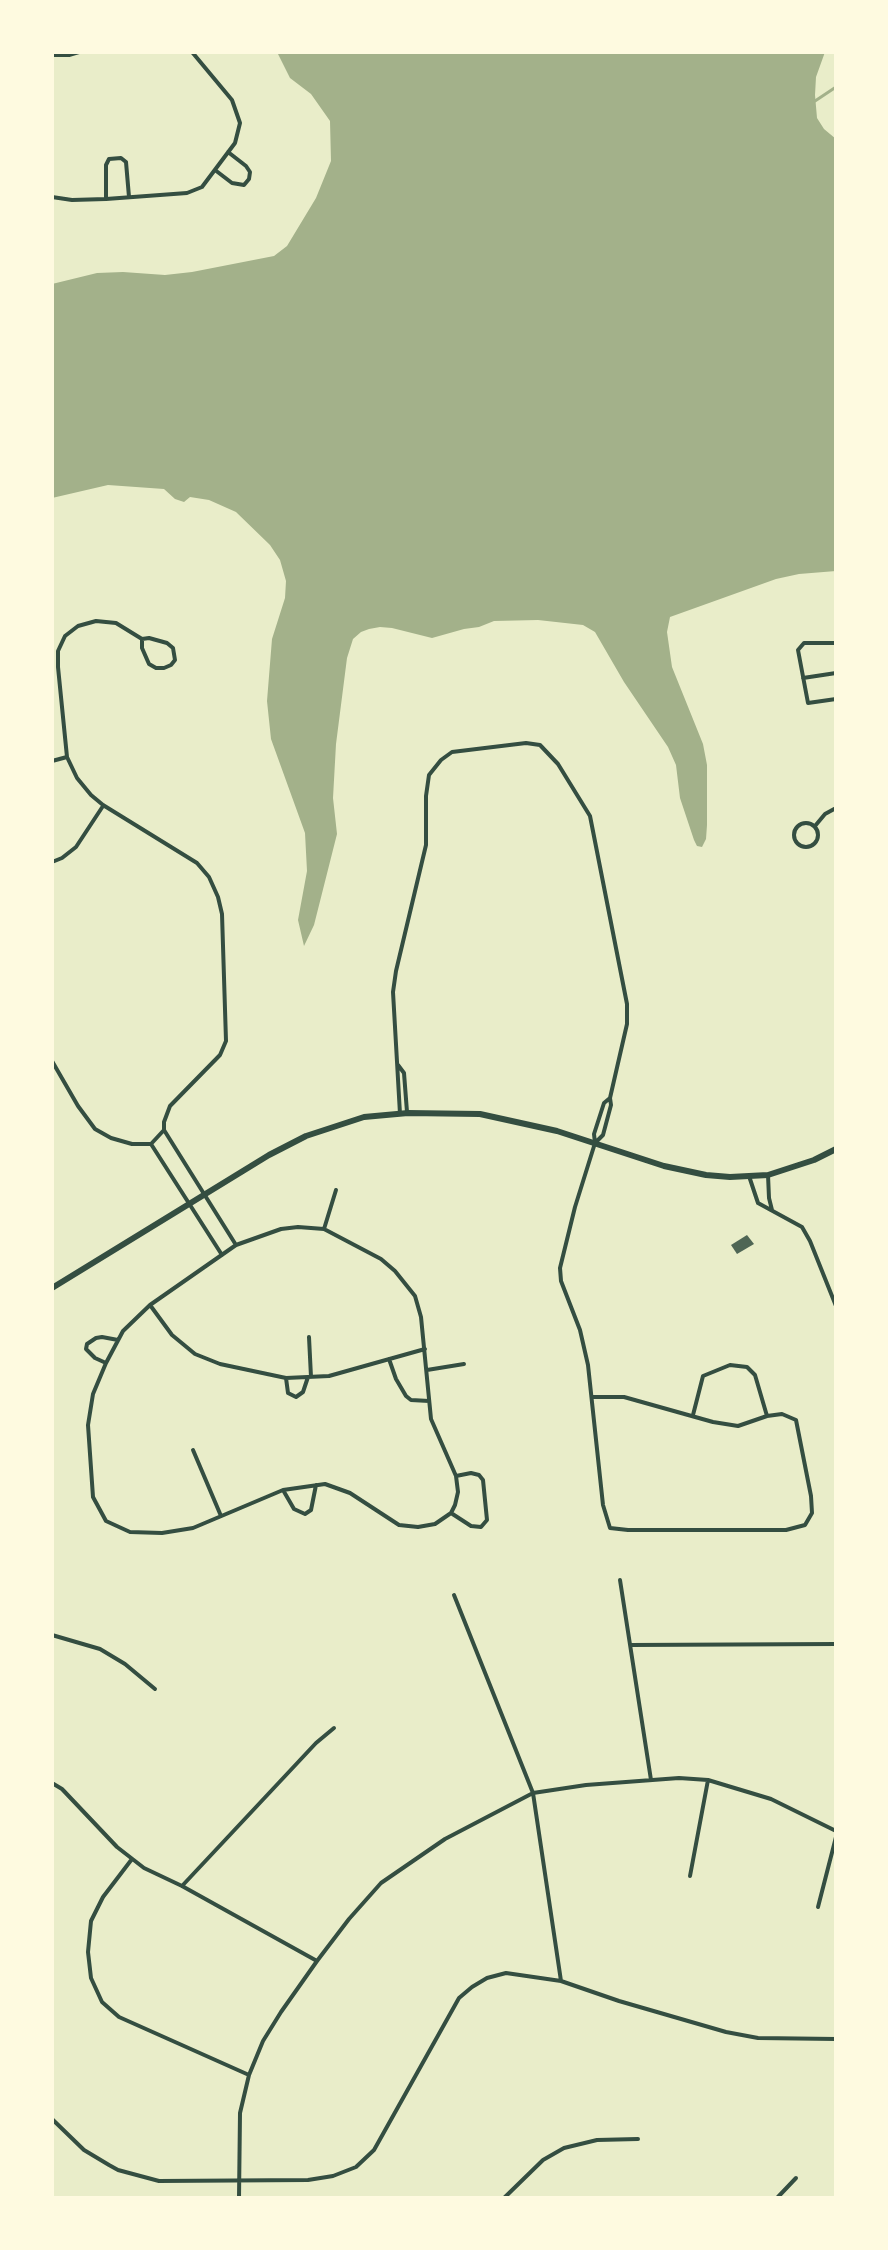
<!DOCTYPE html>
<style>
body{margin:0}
#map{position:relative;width:888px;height:2250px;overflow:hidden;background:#e9edc9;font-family:Poppins,sans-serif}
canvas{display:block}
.frame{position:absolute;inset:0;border:54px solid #fefae0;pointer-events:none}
</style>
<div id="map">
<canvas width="888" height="2250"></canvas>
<div class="frame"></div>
</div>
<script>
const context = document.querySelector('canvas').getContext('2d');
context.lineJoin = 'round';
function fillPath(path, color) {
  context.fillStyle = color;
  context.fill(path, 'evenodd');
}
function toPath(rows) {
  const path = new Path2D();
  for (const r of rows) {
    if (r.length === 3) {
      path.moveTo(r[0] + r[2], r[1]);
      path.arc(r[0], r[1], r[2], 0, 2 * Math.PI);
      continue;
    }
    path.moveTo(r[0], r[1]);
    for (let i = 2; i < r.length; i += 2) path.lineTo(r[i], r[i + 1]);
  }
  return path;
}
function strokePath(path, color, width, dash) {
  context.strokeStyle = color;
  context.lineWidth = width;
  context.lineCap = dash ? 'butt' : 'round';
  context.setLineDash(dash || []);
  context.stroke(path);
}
fillPath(toPath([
 [277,52,825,52,816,77,815,95,817,118,824,129,836,139,836,571,799,574,776,579,670,617,667,632,672,667,703,744,707,765,707,825,706,839,702,847,697,846,694,840,680,798,676,765,668,747,624,682,595,632,583,625,538,620,494,621,479,627,464,629,432,638,392,628,380,627,369,629,361,632,353,639,347,658,336,744,333,798,337,834,314,925,304,946,298,920,307,871,305,833,271,739,267,701,272,639,285,598,286,581,280,560,270,545,236,512,209,500,190,497,184,502,175,499,164,489,108,485,52,498,52,284,97,273,123,272,165,275,192,272,274,256,287,246,316,198,331,161,330,121,311,94,290,78]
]), '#a3b18a');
strokePath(toPath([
 [815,101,836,87]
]), '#a3b18a', 3);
fillPath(toPath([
 [747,1235,754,1244,737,1254,731,1245]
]), '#4f6655');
strokePath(toPath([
 [52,55,69,55,79,52],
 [215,170,232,183,244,185,249,179,250,172,246,166,228,152],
 [52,197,72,200,106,199,187,193,202,187,235,143,240,123,232,100,192,52],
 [106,199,106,165,109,159,121,158,126,162,129,197],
 [149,638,167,643,173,648,175,660,171,665,164,668,156,668,149,664,142,648,142,639,149,638],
 [142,639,116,623,96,621,78,626,65,636,58,651,58,667,67,757,77,778,91,795,103,805,197,863,209,877,218,897,222,914,226,1041,220,1055,170,1106,164,1122,164,1130,236,1245],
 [836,643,804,643,798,650,808,703,836,699],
 [803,678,836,673],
 [52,761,67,757],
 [806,835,12],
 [815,826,825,814,836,808],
 [52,862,62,858,76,847,103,806],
 [52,1030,52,1039],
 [52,1061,78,1106,95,1129,111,1138,132,1144,151,1144,164,1130],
 [398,1065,404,1073,407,1112],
 [400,1114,393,992,396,971,426,845,426,796,429,775,441,760,452,752,526,743,540,745,558,764,590,816,627,1004,627,1024,610,1098,611,1105,603,1135,595,1143],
 [151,1144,222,1255],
 [768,1175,769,1198,772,1210],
 [749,1176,758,1203,802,1227,810,1241,836,1306],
 [324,1229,336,1190],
 [150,1305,172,1335,195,1354,220,1364,286,1378,329,1376,425,1349],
 [309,1337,311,1377],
 [389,1359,396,1379,406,1396,411,1400,429,1401],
 [106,1363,95,1358,86,1349,87,1344,96,1338,102,1337,118,1340],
 [427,1370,464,1364],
 [286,1378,288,1393,296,1397,303,1392,308,1377],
 [593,1397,624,1397,713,1422,738,1426,767,1416,782,1414,796,1420,811,1496,812,1513,805,1525,786,1530,628,1530,610,1528,603,1505,588,1365,580,1330,561,1281,560,1268,575,1207,595,1143,594,1134,604,1103,610,1098],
 [693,1415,703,1376,730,1365,747,1367,755,1375,767,1416],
 [193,1450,221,1516],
 [283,1490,294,1509,305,1514,311,1510,316,1485],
 [451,1513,455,1505,458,1492,456,1476,431,1419,421,1317,415,1296,395,1271,381,1259,324,1229,298,1227,281,1229,236,1245,150,1305,123,1331,106,1363,93,1394,88,1425,93,1497,106,1521,130,1532,162,1533,193,1528,283,1490,325,1484,350,1493,399,1525,418,1527,435,1524,451,1513,471,1526,481,1527,487,1520,483,1480,479,1475,471,1473,456,1476],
 [620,1580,651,1780],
 [454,1595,533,1793,561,1981],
 [52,1635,100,1649,125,1664,155,1689],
 [631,1645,836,1644],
 [52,1783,62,1789,117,1847,144,1868,182,1886,317,1961],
 [132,1859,103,1897,91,1921,88,1952,91,1978,102,2002,119,2017,249,2075],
 [690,1876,708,1780],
 [182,1886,316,1743,334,1728],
 [818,1907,836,1837],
 [52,2119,84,2150,109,2165,118,2170,159,2181,308,2180,333,2176,356,2167,374,2150,459,1998,472,1987,487,1978,506,1973,561,1981,619,2001,726,2032,758,2038,836,2039],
 [239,2198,240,2113,249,2075,263,2041,281,2012,317,1961,349,1919,381,1883,445,1839,533,1793,586,1785,679,1778,708,1780,771,1799,836,1831],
 [504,2198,543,2160,564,2148,597,2140,638,2139],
 [777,2198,796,2178]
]), '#344e41', 4);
strokePath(toPath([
 [52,1288,269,1155,306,1136,364,1117,408,1113,480,1114,557,1131,664,1166,706,1175,730,1177,768,1175,814,1160,836,1149]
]), '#344e41', 6);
</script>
